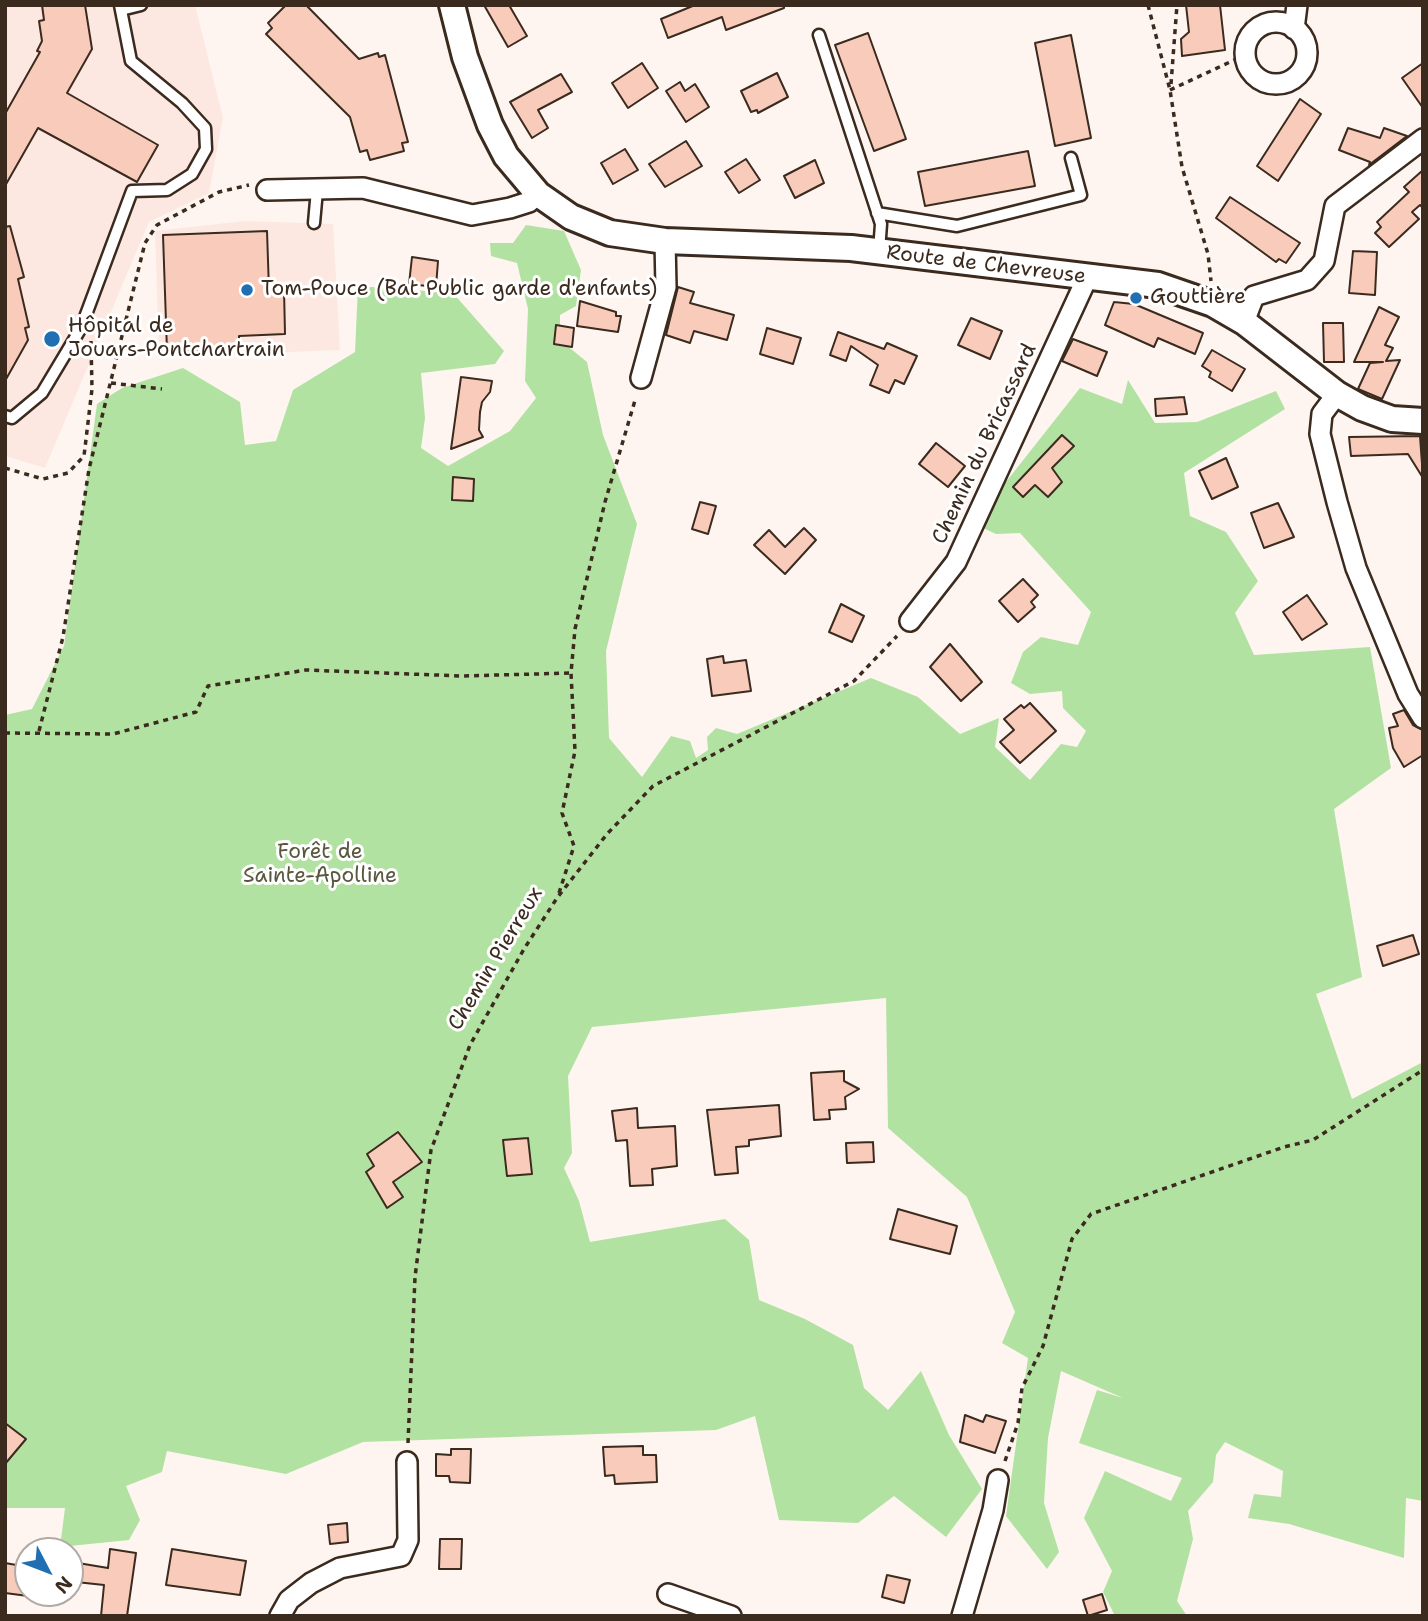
<!DOCTYPE html>
<meta charset="utf-8">
<style>
body{margin:0}
#map{position:relative;width:1428px;height:1621px;overflow:hidden;background:#fef5f1;font-family:"Shantell Sans",sans-serif}
canvas{display:block}
.frame{position:absolute;inset:0;border:7px solid #3b2a1e;pointer-events:none}
.north{position:absolute;left:14px;top:1537px;width:70px;height:70px;box-sizing:border-box;background:#fff;border:2px solid #b1aaa5;border-radius:50%;rotate:132deg;font-size:19px;font-weight:700;line-height:28px;text-align:center;color:#3b2a1e}
.north::after{content:'';display:block;margin:auto;width:24px;height:32px;background:#1f6fb2;clip-path:polygon(50% 0,100% 100%,50% 72%,0 100%)}
</style>
<div id="map">
<canvas width="1428" height="1621"></canvas>
<div class="frame"></div>
<div class="north">N</div>
</div>
<script>
const context = document.querySelector('canvas').getContext('2d');
context.lineJoin = 'round';
function fillPath(path, color) {
  context.fillStyle = color;
  context.fill(path, 'evenodd');
}
function toPath(rows) {
  const path = new Path2D();
  for (const r of rows) {
    if (r.length === 3) {
      path.moveTo(r[0] + r[2], r[1]);
      path.arc(r[0], r[1], r[2], 0, 2 * Math.PI);
      continue;
    }
    path.moveTo(r[0], r[1]);
    for (let i = 2; i < r.length; i += 2) path.lineTo(r[i], r[i + 1]);
  }
  return path;
}
function strokePath(path, color, width, dash) {
  context.strokeStyle = color;
  context.lineWidth = width;
  context.lineCap = dash ? 'butt' : 'round';
  context.setLineDash(dash || []);
  context.stroke(path);
}
function write(font, color, halo, rows, align = 'center') {
  context.font = font + ' "Shantell Sans",sans-serif';
  context.lineWidth = 6;
  context.setLineDash([]);
  context.textBaseline = 'middle';
  context.strokeStyle = halo;
  context.fillStyle = color;
  for (const [text, x, y, turn = 0] of rows) {
    context.save();
    context.translate(x, y);
    context.rotate((+turn || 0) * Math.PI / 180);
    context.textAlign = isNaN(turn) ? turn : align;
    if (halo) context.strokeText(text, 0, 0);
    context.fillText(text, 0, 0);
    context.restore();
  }
}
fillPath(toPath([
 [5,5,195,5,223,118,209,193,149,222,45,468,5,456],
 [245,221,333,224,340,350,159,357,155,231]
]), '#fce8e1');
fillPath(toPath([
 [526,225,564,231,581,270,576,306,560,315,560,340,587,362,603,435,637,524,606,651,609,738,642,777,671,736,690,741,696,758,708,750,707,737,716,728,737,734,871,678,918,697,960,734,999,718,995,747,1030,780,1061,744,1077,747,1086,731,1063,708,1062,691,1030,694,1011,683,1023,652,1041,637,1078,645,1091,612,1020,533,996,534,983,528,1002,487,1080,388,1122,404,1128,380,1155,423,1197,422,1276,391,1285,409,1184,473,1190,516,1226,532,1258,581,1235,613,1254,655,1370,647,1391,768,1334,809,1362,977,1316,994,1352,1099,1423,1062,1423,1501,1406,1498,1404,1558,1289,1524,1248,1518,1254,1494,1281,1497,1283,1471,1225,1442,1216,1455,1213,1482,1188,1511,1193,1539,1177,1601,1187,1616,1115,1616,1103,1592,1112,1571,1084,1518,1105,1471,1171,1501,1182,1478,1079,1443,1097,1390,1123,1398,1061,1371,1048,1438,1044,1503,1059,1552,1047,1569,1006,1516,1028,1358,1002,1343,1015,1312,967,1197,888,1128,886,998,592,1027,568,1076,572,1153,564,1168,579,1201,590,1242,725,1219,749,1240,759,1300,805,1319,853,1345,864,1388,888,1410,921,1371,949,1435,982,1489,946,1537,894,1496,858,1523,779,1520,755,1416,716,1430,363,1442,286,1474,167,1451,162,1472,126,1486,140,1520,129,1540,60,1547,65,1508,5,1508,5,715,32,709,64,646,97,404,122,388,183,368,240,402,245,445,276,441,293,390,355,352,358,286,453,293,504,351,495,364,421,373,425,418,421,448,448,466,510,431,536,398,525,381,528,309,517,263,491,256,490,243,513,243]
]), '#b2e2a1');
const building = toPath([
 [42,5,85,5,92,49,67,93,158,145,137,182,38,128,5,186,5,114,40,52,37,51,42,41,39,21,44,20,42,5],
 [286,5,306,5,359,59,378,53,379,57,385,55,408,142,402,143,404,151,370,160,367,150,360,152,350,117,266,34,272,28,268,23,286,5],
 [484,5,509,5,527,36,508,47,484,5],
 [695,5,784,5,784,8,726,30,722,17,668,38,661,19,695,5],
 [1186,5,1220,5,1225,50,1182,56,1181,39,1189,32,1186,5],
 [868,33,906,139,874,151,835,45,868,33],
 [1071,35,1091,138,1055,146,1035,43,1071,35],
 [642,63,658,88,628,108,612,83,642,63],
 [1423,63,1423,108,1402,78,1423,63],
 [777,73,788,97,758,113,757,110,751,112,741,91,777,73],
 [561,74,572,92,538,110,548,128,532,138,510,102,561,74],
 [680,82,685,91,695,84,709,107,686,122,666,91,680,82],
 [1300,99,1321,114,1278,181,1257,166,1300,99],
 [1348,128,1380,138,1384,128,1407,136,1369,165,1370,162,1339,150,1348,128],
 [686,141,702,166,665,187,649,164,686,141],
 [625,149,638,170,613,184,601,163,625,149],
 [1028,151,1035,186,925,206,918,172,1028,151],
 [746,159,760,180,739,193,725,172,746,159],
 [815,160,824,183,795,198,784,176,815,160],
 [1423,170,1423,208,1420,205,1412,212,1419,219,1389,247,1375,233,1381,227,1377,222,1409,192,1404,187,1423,170],
 [1230,197,1300,243,1286,263,1279,259,1276,262,1216,218,1230,197],
 [10,226,24,277,18,279,29,327,25,328,28,340,5,381,5,227,10,226],
 [267,231,269,290,284,289,285,334,239,336,239,348,167,351,163,235,267,231],
 [1353,251,1377,252,1375,295,1349,293,1353,251],
 [412,257,438,261,436,287,409,284,412,257],
 [678,287,694,292,690,303,734,315,727,340,694,331,690,343,666,335,678,287],
 [580,301,616,312,616,316,621,316,618,332,577,326,580,301],
 [1114,302,1134,304,1203,333,1195,354,1158,338,1154,347,1105,325,1114,302],
 [1379,307,1399,317,1385,345,1393,348,1386,361,1400,360,1382,399,1358,389,1370,363,1383,362,1354,362,1379,307],
 [971,318,1002,331,990,359,958,345,971,318],
 [1323,323,1343,323,1344,362,1324,362,1323,323],
 [556,325,574,328,572,347,554,344,556,325],
 [767,328,801,338,793,364,760,354,767,328],
 [838,332,884,349,887,343,917,356,904,384,895,380,889,393,870,385,878,365,851,346,846,361,830,355,838,332],
 [1073,339,1107,352,1097,376,1062,361,1073,339],
 [1212,350,1245,369,1232,391,1209,377,1211,372,1202,366,1212,350],
 [461,377,492,381,490,392,482,402,480,412,479,430,483,437,451,449,461,377],
 [1184,397,1187,414,1156,416,1155,399,1184,397],
 [1062,435,1074,446,1052,468,1062,482,1048,497,1035,485,1023,497,1013,487,1062,435],
 [1420,436,1423,478,1408,454,1351,456,1349,437,1420,436],
 [936,443,965,466,948,487,919,464,936,443],
 [1226,458,1238,487,1212,499,1199,471,1226,458],
 [453,477,474,479,473,501,452,500,453,477],
 [700,502,716,506,708,534,692,529,700,502],
 [1278,503,1294,537,1264,548,1251,513,1278,503],
 [804,528,816,540,785,574,754,545,769,530,785,547,804,528],
 [1023,579,1038,595,1031,602,1035,607,1018,622,999,601,1023,579],
 [1307,595,1327,624,1302,640,1283,612,1307,595],
 [841,604,864,616,852,642,829,632,841,604],
 [950,644,982,682,961,701,930,667,950,644],
 [723,656,724,663,746,660,751,691,712,696,707,659,723,656],
 [1030,703,1056,731,1020,763,1000,742,1014,730,1004,719,1021,705,1024,708,1030,703],
 [1404,710,1413,725,1423,730,1423,755,1404,767,1393,748,1389,728,1398,726,1393,714,1404,710],
 [1413,935,1419,954,1383,966,1377,946,1413,935],
 [844,1071,844,1081,859,1089,845,1097,846,1109,829,1110,830,1119,814,1120,811,1073,844,1071],
 [779,1105,781,1136,749,1140,749,1146,736,1147,738,1173,715,1175,707,1110,779,1105],
 [637,1108,638,1128,675,1126,677,1166,652,1169,653,1185,630,1186,627,1140,616,1141,612,1111,637,1108],
 [398,1132,422,1162,393,1182,403,1197,387,1208,366,1172,374,1166,367,1154,398,1132],
 [528,1138,532,1174,507,1176,503,1140,528,1138],
 [873,1142,874,1162,847,1163,846,1143,873,1142],
 [898,1209,957,1226,950,1254,890,1239,898,1209],
 [965,1415,983,1422,986,1415,1006,1421,995,1453,960,1442,965,1415],
 [5,1423,26,1439,5,1464,5,1423],
 [643,1446,643,1455,656,1455,657,1482,615,1484,614,1475,605,1476,603,1447,643,1446],
 [451,1449,471,1449,470,1483,450,1482,449,1476,436,1476,436,1454,451,1455,451,1449],
 [347,1523,348,1542,330,1544,328,1525,347,1523],
 [440,1539,462,1539,461,1569,439,1569,440,1539],
 [110,1549,136,1553,127,1616,101,1616,104,1585,76,1582,78,1563,108,1568,110,1549],
 [172,1549,246,1561,240,1595,166,1585,172,1549],
 [5,1563,28,1567,28,1596,5,1593,5,1563],
 [887,1575,910,1580,904,1603,882,1597,887,1575],
 [1102,1594,1107,1610,1088,1616,1083,1600,1102,1594]
]);
fillPath(building, '#f8cbbb');
strokePath(building, '#3b2a1e', 2);
const service = toPath([
 [121,10,141,5],
 [819,35,881,224,879,251],
 [877,213,957,226,1081,195,1071,158],
 [314,223,317,190],
 [5,416,12,418,42,393,81,328,132,191,167,190,192,174,206,149,205,128,182,103,131,61,120,5]
]);
const minor = toPath([
 [1276,53,31],
 [1294,29,1297,5],
 [267,190,363,188,472,215,510,208,529,202,538,194],
 [1244,322,1254,296,1307,280,1324,261,1335,206,1423,139],
 [641,378,666,287,665,241],
 [1337,394,1322,414,1320,434,1337,502,1356,568,1408,694,1423,718],
 [910,621,956,562,1087,278],
 [668,1594,731,1616],
 [280,1616,289,1600,311,1583,340,1568,401,1556,408,1540,407,1462],
 [962,1616,993,1510,998,1480]
]);
const tertiary = toPath([
 [452,5,465,57,490,125,506,156,538,194,571,217,610,233,665,241,851,248,1158,285,1213,304,1244,322,1337,394,1362,408,1392,419,1423,421]
]);
strokePath(service, '#3b2a1e', 15);
strokePath(minor, '#3b2a1e', 24);
strokePath(tertiary, '#3b2a1e', 30);
strokePath(toPath([
 [1148,5,1170,90,1182,167,1208,254,1211,281],
 [1171,84,1177,5],
 [1170,90,1245,55],
 [111,383,162,389],
 [5,468,43,479,68,473,84,456,92,389,91,341],
 [39,731,63,637,89,469,145,243,157,225,219,192,249,185],
 [5,733,113,734,196,712,208,686,306,670,462,676,571,673],
 [559,893,574,846,562,813,575,751,571,673,575,629,605,502,636,397],
 [408,1443,415,1277,431,1150,470,1045,524,949,557,898,607,834,653,786,854,681,897,636],
 [1005,1461,1018,1423,1022,1388,1043,1346,1072,1239,1091,1214,1284,1147,1313,1140,1423,1070]
]), '#3b2a1e', 3.5, [5, 5]);
strokePath(service, '#fff', 10);
strokePath(minor, '#fff', 19);
strokePath(tertiary, '#fff', 24);
for (const [x, y, r, color] of [
 [247,290,7,"#1f6fb2"],
 [1136,298,7,"#1f6fb2"],
 [52,339,9,"#1f6fb2"]
]) {
  const dot = new Path2D();
  dot.arc(x, y, r, 0, 2 * Math.PI);
  context.fillStyle = color;
  context.fill(dot);
  strokePath(dot, '#fff', 2.5);
}
write('21px', '#3b2a1e', '#fff', [
 ["Route de Chevreuse",986,265,7],
 ["Chemin du Bricassard",985,444,-65],
 ["Chemin Pierreux",496,959,-59]
]);
write('21px', '#3b2a1e', '#fff', [
 ["Tom-Pouce (Bat Public garde d'enfants)",261,290],
 ["Gouttière",1150,298],
 ["Hôpital de",68,327],
 ["Jouars-Pontchartrain",68,351]
], 'left');
write('21px', '#59583f', '#fff', [
 ["Forêt de",320,853],
 ["Sainte-Apolline",320,877]
]);
</script>
